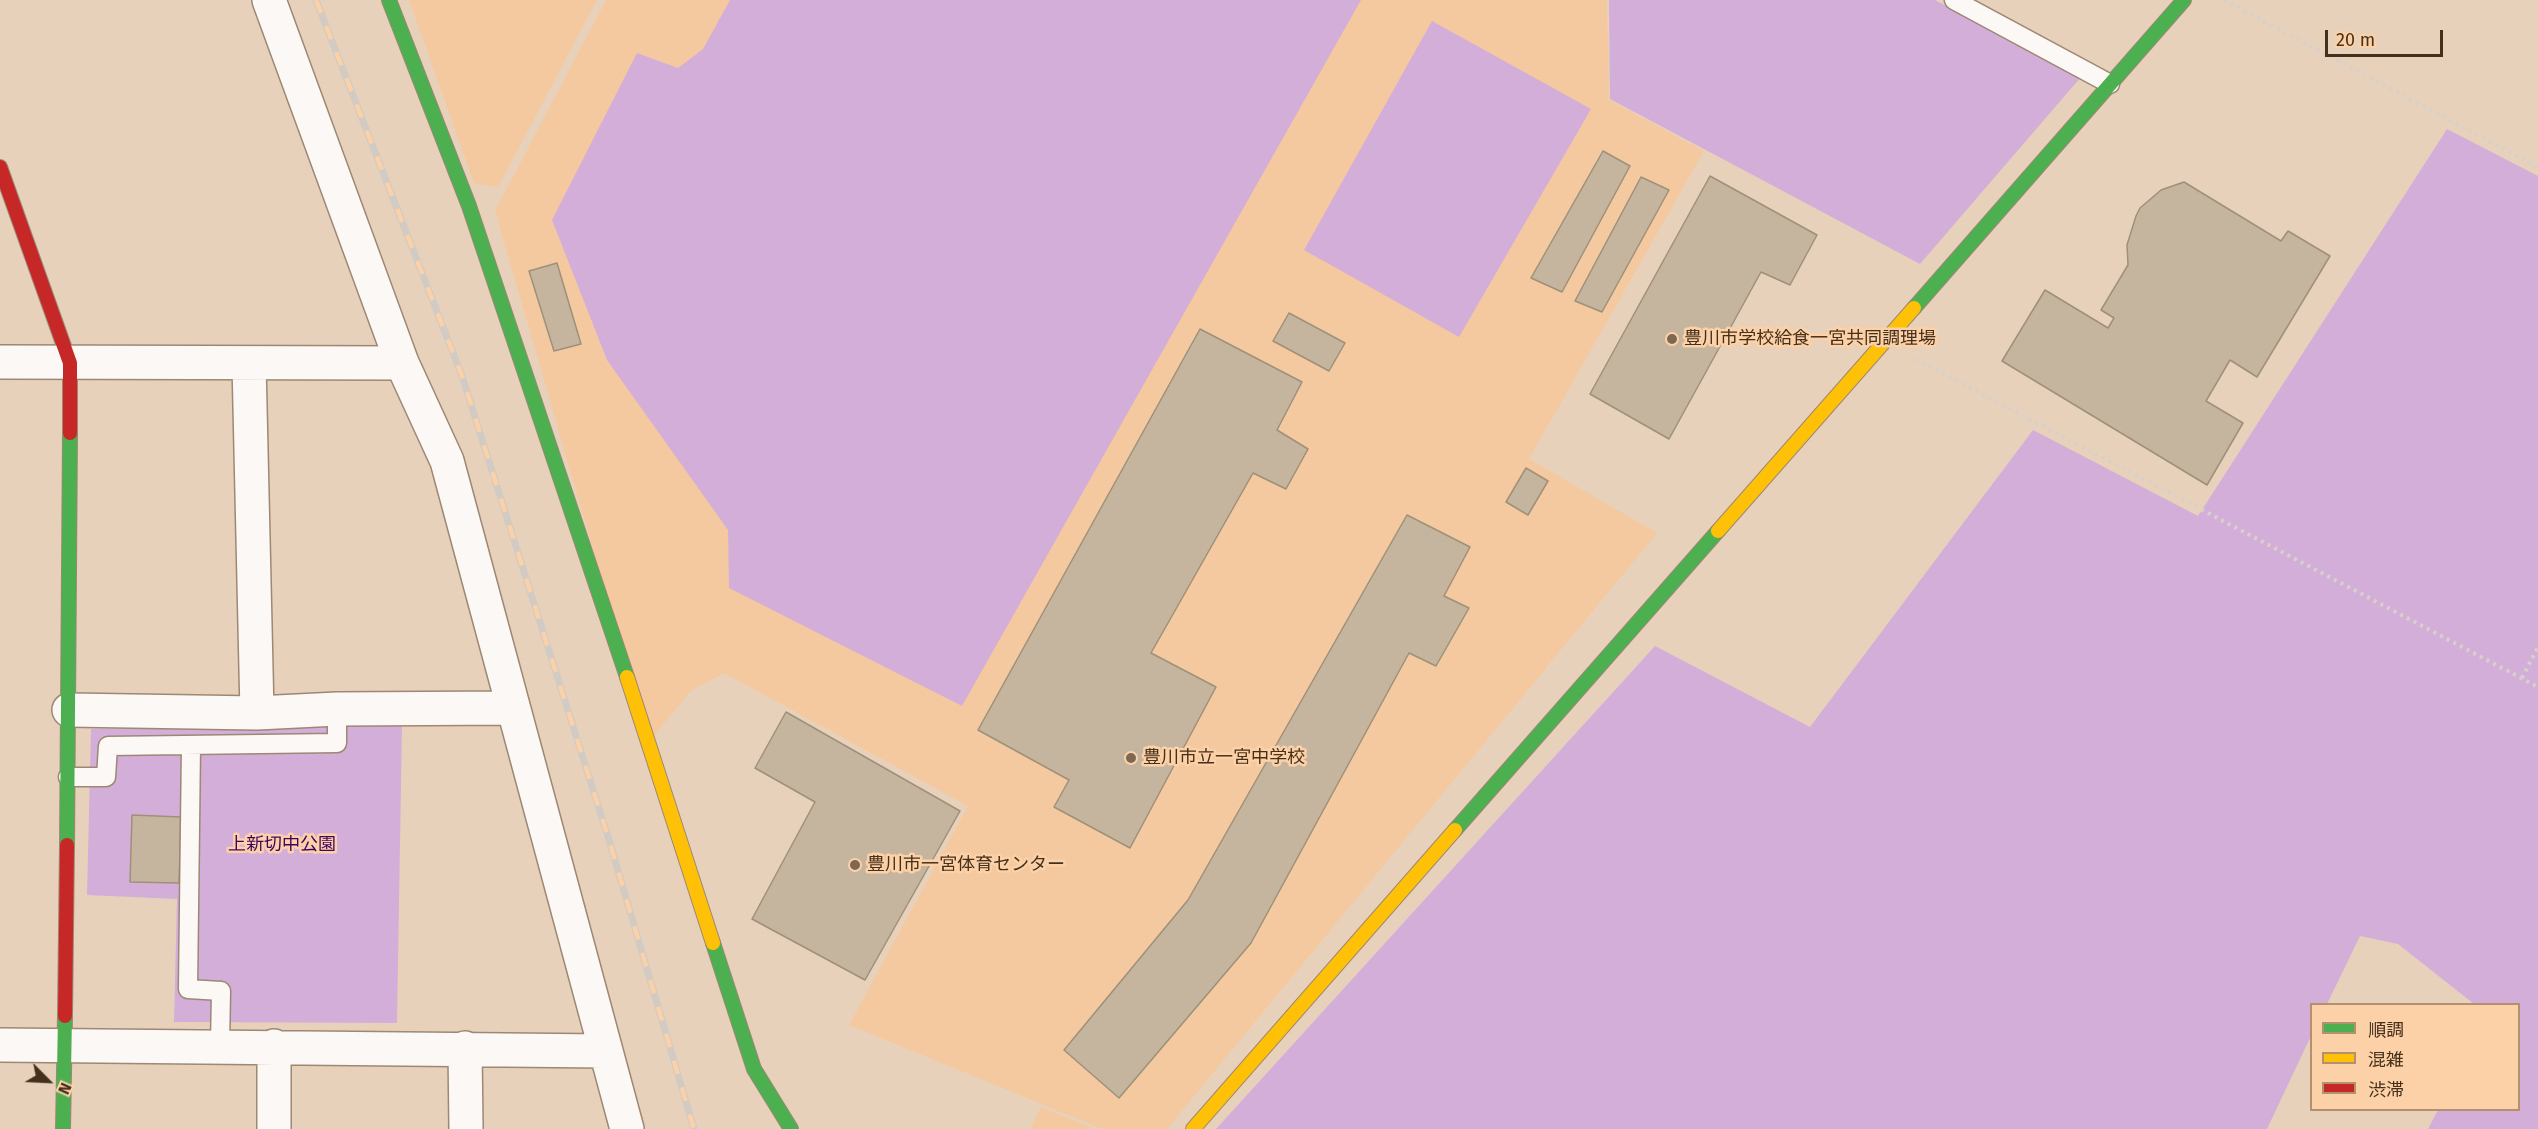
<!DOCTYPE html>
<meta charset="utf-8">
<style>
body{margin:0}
#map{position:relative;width:2538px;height:1129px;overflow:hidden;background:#e8d1bb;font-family:"Fira Sans","Noto Sans JP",sans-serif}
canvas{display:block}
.legend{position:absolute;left:2310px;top:1003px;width:210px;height:108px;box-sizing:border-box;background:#fcd1a7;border:2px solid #b3916f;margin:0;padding:8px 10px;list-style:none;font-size:18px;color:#45301b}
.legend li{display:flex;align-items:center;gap:12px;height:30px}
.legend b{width:30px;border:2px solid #b3916f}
.north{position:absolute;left:18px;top:1051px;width:60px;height:60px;-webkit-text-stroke:4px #fcd1a7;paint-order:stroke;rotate:114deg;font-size:16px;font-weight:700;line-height:24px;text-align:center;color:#45301b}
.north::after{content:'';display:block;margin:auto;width:21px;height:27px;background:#45301b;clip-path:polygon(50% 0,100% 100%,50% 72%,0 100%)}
.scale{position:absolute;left:2325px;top:30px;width:118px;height:27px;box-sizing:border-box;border:3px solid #45301b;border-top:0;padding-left:8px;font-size:18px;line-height:21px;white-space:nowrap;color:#45301b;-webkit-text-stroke:4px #fcd1a7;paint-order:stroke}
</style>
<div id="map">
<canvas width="2538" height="1129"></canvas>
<ul class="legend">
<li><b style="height:8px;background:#4caf50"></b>順調</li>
<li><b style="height:8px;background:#ffc107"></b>混雑</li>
<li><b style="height:8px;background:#c62828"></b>渋滞</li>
</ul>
<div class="north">N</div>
<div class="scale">20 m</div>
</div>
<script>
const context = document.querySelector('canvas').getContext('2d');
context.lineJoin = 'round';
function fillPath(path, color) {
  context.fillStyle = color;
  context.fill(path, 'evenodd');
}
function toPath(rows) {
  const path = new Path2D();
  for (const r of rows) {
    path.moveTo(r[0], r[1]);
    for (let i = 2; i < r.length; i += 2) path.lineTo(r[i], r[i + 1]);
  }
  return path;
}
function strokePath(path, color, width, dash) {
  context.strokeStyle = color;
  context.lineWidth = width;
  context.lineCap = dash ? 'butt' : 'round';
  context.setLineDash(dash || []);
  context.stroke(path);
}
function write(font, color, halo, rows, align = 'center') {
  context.font = font + ' "Fira Sans","Noto Sans JP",sans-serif';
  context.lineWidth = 5;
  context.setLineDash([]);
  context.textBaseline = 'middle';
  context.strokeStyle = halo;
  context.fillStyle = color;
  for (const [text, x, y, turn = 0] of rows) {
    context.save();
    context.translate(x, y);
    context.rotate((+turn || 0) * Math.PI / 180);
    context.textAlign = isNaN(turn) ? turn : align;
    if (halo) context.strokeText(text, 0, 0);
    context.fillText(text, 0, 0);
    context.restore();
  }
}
fillPath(toPath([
 [409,0,597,0,498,187,474,183],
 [606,0,1607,0,1609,100,1704,151,1529,459,1657,533,1167,1129,1102,1129,849,1025,968,806,724,673,691,691,649,742,495,211],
 [1041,1107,1095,1129,1030,1129]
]), '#f4c99f');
fillPath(toPath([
 [730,0,1361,0,962,706,729,588,728,530,607,360,552,220,637,53,678,68,703,49],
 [1609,0,1935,0,2081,77,1920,264,1610,99],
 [1432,21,1591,109,1459,337,1304,250],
 [2447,129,2538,176,2538,1129,2428,1129,2438,1110,2518,1110,2518,1004,2474,1004,2398,944,2360,936,2327,1004,2312,1004,2311,1036,2267,1129,1216,1129,1655,646,1810,727,2033,430,2198,516],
 [402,725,397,1023,174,1022,177,899,87,895,91,729]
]), '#d3aed9');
const building = toPath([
 [1603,151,1630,166,1562,292,1531,278,1603,151],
 [1710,176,1817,235,1790,285,1761,272,1669,439,1590,394,1710,176],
 [1641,177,1669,190,1602,312,1575,301,1641,177],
 [2184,182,2281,241,2288,231,2330,256,2257,377,2230,360,2206,401,2243,423,2207,485,2002,361,2045,290,2108,328,2114,318,2101,310,2128,265,2127,245,2136,216,2140,208,2161,190,2184,182],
 [557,263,581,344,554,351,529,271,557,263],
 [1289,313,1345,343,1329,371,1273,341,1289,313],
 [1200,329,1302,382,1277,430,1308,449,1286,489,1253,473,1151,653,1216,687,1130,848,1054,807,1069,780,978,730,1200,329],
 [1526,468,1548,481,1528,515,1506,502,1526,468],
 [1407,515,1470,547,1444,596,1469,608,1436,666,1409,653,1251,943,1119,1098,1064,1050,1188,900,1407,515],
 [786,712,960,811,865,980,752,919,815,802,755,768,786,712],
 [132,815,181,817,179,883,130,882,132,815]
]);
fillPath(building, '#c5b59f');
strokePath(building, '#9f9079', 1.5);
const lane = toPath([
 [1954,0,2110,84],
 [191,745,188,989,221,991,220,1046],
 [68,777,106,777,108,746,337,743,337,709]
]);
const street = toPath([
 [269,0,402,363,447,461,627,1129],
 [0,362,402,363],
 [249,363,257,713],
 [69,710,257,713,337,709,513,708],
 [0,1045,606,1051],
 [274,1046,274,1129],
 [465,1048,466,1129]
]);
const fast = toPath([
 [389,0,469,206,627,677],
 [1914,308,2184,0],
 [1455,830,1718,531],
 [67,845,70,433],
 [713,943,754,1069,791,1129],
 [63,1129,65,1016]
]);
const slow = toPath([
 [1718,531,1914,308],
 [627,677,713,943],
 [1193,1129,1455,830]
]);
const jam = toPath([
 [0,167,70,363,70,433],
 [65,1016,67,845]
]);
strokePath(lane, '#9c8874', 21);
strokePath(street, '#9c8874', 36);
strokePath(fast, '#9c8874', 16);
strokePath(slow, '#9c8874', 16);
strokePath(jam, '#9c8874', 16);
strokePath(toPath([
 [2224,0,2538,167],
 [1916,359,2538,687],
 [2522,678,2538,647]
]), '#d8d0c9', 4, [3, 4.5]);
strokePath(lane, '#fcf8f5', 18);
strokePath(street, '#fcf8f5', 33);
strokePath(fast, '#4caf50', 14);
strokePath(slow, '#ffc107', 14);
strokePath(jam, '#c62828', 14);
const rail = toPath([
 [316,0,462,376,609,840,694,1129]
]);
strokePath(rail, '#d2cbc4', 7);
strokePath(rail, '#fcd1a7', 4.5, [14]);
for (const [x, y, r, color] of [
 [1672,339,6,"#7e6853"],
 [1131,758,6,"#7e6853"],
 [855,865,6,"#7e6853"]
]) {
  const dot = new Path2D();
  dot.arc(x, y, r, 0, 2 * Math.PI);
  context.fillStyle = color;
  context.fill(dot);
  strokePath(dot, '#fcd1a7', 2);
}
write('18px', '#45301b', '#fcd1a7', [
 ["豊川市学校給食一宮共同調理場",1684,339],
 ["豊川市立一宮中学校",1143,758],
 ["豊川市一宮体育センター",867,865]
], 'left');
write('18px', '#3f0364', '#fcd1a7', [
 ["上新切中公園",282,845]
]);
</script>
